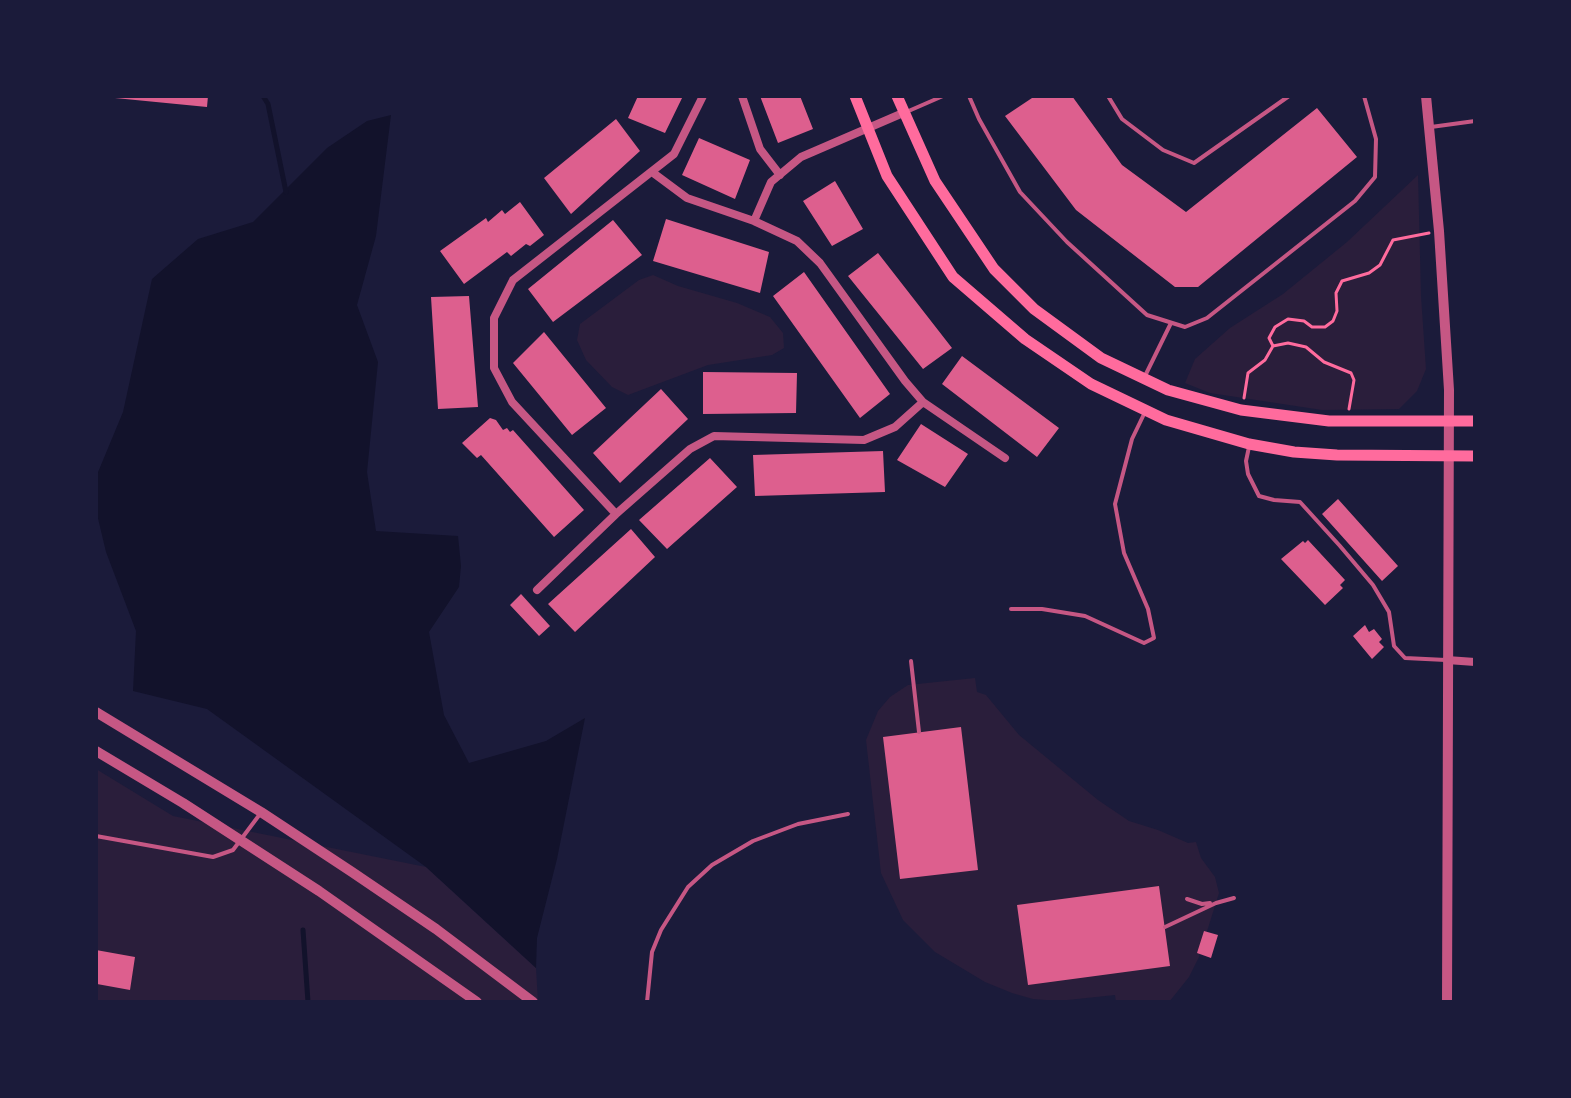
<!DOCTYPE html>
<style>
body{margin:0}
#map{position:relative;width:1571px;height:1098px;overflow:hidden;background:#1b1b3a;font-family:"Fira Sans Condensed",sans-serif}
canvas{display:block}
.frame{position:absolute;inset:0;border:98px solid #1b1b3a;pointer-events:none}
</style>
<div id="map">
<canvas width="1571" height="1098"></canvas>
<div class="frame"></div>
</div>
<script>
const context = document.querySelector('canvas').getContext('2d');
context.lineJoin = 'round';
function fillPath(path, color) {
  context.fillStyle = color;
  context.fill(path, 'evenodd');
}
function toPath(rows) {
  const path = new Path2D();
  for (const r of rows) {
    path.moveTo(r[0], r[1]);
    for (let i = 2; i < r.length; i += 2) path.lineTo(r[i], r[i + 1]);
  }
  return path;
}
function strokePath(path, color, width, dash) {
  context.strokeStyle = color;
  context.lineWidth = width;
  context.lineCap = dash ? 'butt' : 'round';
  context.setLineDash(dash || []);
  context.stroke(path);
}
fillPath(toPath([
 [1418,175,1421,296,1426,369,1417,391,1399,409,1322,410,1210,393,1185,383,1195,359,1230,328,1283,294,1347,242],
 [653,275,678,286,737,303,770,317,783,333,784,348,772,355,708,365,628,395,612,387,586,360,577,340,580,324,639,280],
 [975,678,977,692,986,695,1019,735,1098,800,1129,821,1158,830,1188,843,1196,842,1201,858,1215,877,1219,893,1199,957,1189,977,1169,1002,1116,1002,1115,995,1058,1001,1033,999,1012,993,985,982,935,952,903,920,881,873,866,740,878,711,890,697,908,685],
 [96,769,173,816,426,867,536,968,538,1002,96,1002]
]), '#2a1e3b');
fillPath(toPath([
 [391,115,376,236,357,305,378,362,367,472,376,531,458,536,461,566,459,587,429,632,444,715,469,763,546,741,585,718,557,859,537,938,536,968,426,867,207,709,133,691,136,631,106,552,96,510,96,477,123,412,152,279,198,239,253,222,327,148,367,121]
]), '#12122b');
strokePath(toPath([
 [263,96,268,104,286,192],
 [303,930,308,1002]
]), '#12122b', 5);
fillPath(toPath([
 [115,96,208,96,207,107,115,98],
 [638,96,683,96,665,133,628,118],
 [760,96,800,96,813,129,778,143],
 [1035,96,1072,96,1122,165,1186,212,1317,108,1357,157,1198,287,1175,287,1076,210,1005,116],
 [616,119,640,151,571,214,544,178],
 [699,138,750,160,735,199,682,175],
 [835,181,863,229,832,246,803,201],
 [520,202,544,235,530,246,526,244,511,256,507,252,464,284,440,251,486,218,488,222,502,210,505,214],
 [666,219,769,252,760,293,653,261],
 [613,220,642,255,553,322,528,289],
 [878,253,952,348,923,369,848,276],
 [804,272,890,394,860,418,773,296],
 [469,296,478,407,438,409,431,297],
 [544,332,606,408,572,435,513,363],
 [962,356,1059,428,1037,457,942,384],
 [703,372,797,373,796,413,703,414],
 [661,389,688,419,620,483,593,453],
 [490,418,496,420,503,430,507,428,510,432,513,430,584,510,554,537,481,455,477,458,462,443],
 [921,424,968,454,945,487,897,460],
 [883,451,885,492,755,496,753,455],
 [710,458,737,487,667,549,639,520],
 [1338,499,1398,566,1382,581,1322,514],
 [631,529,655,557,575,632,548,604],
 [1308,540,1345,580,1340,585,1343,588,1325,605,1281,559,1303,541,1305,543],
 [521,594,550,626,539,636,510,605],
 [1365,625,1369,632,1374,629,1382,639,1379,642,1384,647,1372,659,1353,636],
 [961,727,978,870,900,879,883,737],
 [1159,886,1170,966,1028,985,1017,905],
 [1204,931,1218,935,1211,958,1197,953],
 [96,950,135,957,130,990,97,984]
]), '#dd5f8e');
strokePath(toPath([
 [1273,346,1288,343,1306,347,1324,362,1351,373,1354,380,1349,409],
 [1244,398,1248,373,1265,360,1273,346,1269,338,1275,327,1288,319,1304,321,1312,327,1325,327,1333,321,1337,311,1336,293,1342,281,1369,273,1380,265,1393,240,1429,233]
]), '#ff6b9d', 3);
strokePath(toPath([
 [969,96,979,119,1020,192,1067,242,1147,315,1185,327,1207,318,1355,201,1375,177,1376,139,1364,96],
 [1108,96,1122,119,1163,150,1194,163,1289,96],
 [904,113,943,96],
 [1431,127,1475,121],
 [1144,378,1171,323],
 [1249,447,1246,461,1248,474,1259,496,1274,500,1300,502,1340,546,1373,585,1389,612,1394,646,1405,658,1446,660],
 [1011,609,1042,609,1085,616,1144,643,1154,638,1148,609,1124,553,1115,504,1132,439,1145,412],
 [911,661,919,732],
 [96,836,213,857,233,850,260,814],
 [1187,899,1202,904,1210,903],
 [1165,927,1216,903,1234,898],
 [647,1002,652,952,661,930,688,887,712,865,753,841,798,824,848,814]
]), '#c65784', 4);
strokePath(toPath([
 [742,96,760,149,780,175],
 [652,172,687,198,754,221,797,241,820,263,905,381,923,402,1005,458],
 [754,221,771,182,801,157,903,113],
 [616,514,512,402,494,368,494,318,513,280,674,154,703,96],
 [537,590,616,514,690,449,714,436,864,440,895,427,923,402],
 [1447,660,1475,662]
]), '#c65784', 8);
strokePath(toPath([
 [1426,96,1439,231,1449,390,1447,1002],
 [96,712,261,812,352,872,436,929,533,1002],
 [96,751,183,803,319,891,477,1002]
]), '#c65784', 10);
strokePath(toPath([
 [855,96,887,176,953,277,1025,339,1091,384,1166,420,1249,444,1294,452,1337,455,1475,456],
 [897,96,935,181,994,269,1034,309,1101,358,1168,390,1241,410,1329,421,1475,421]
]), '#ff6b9d', 11);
</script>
